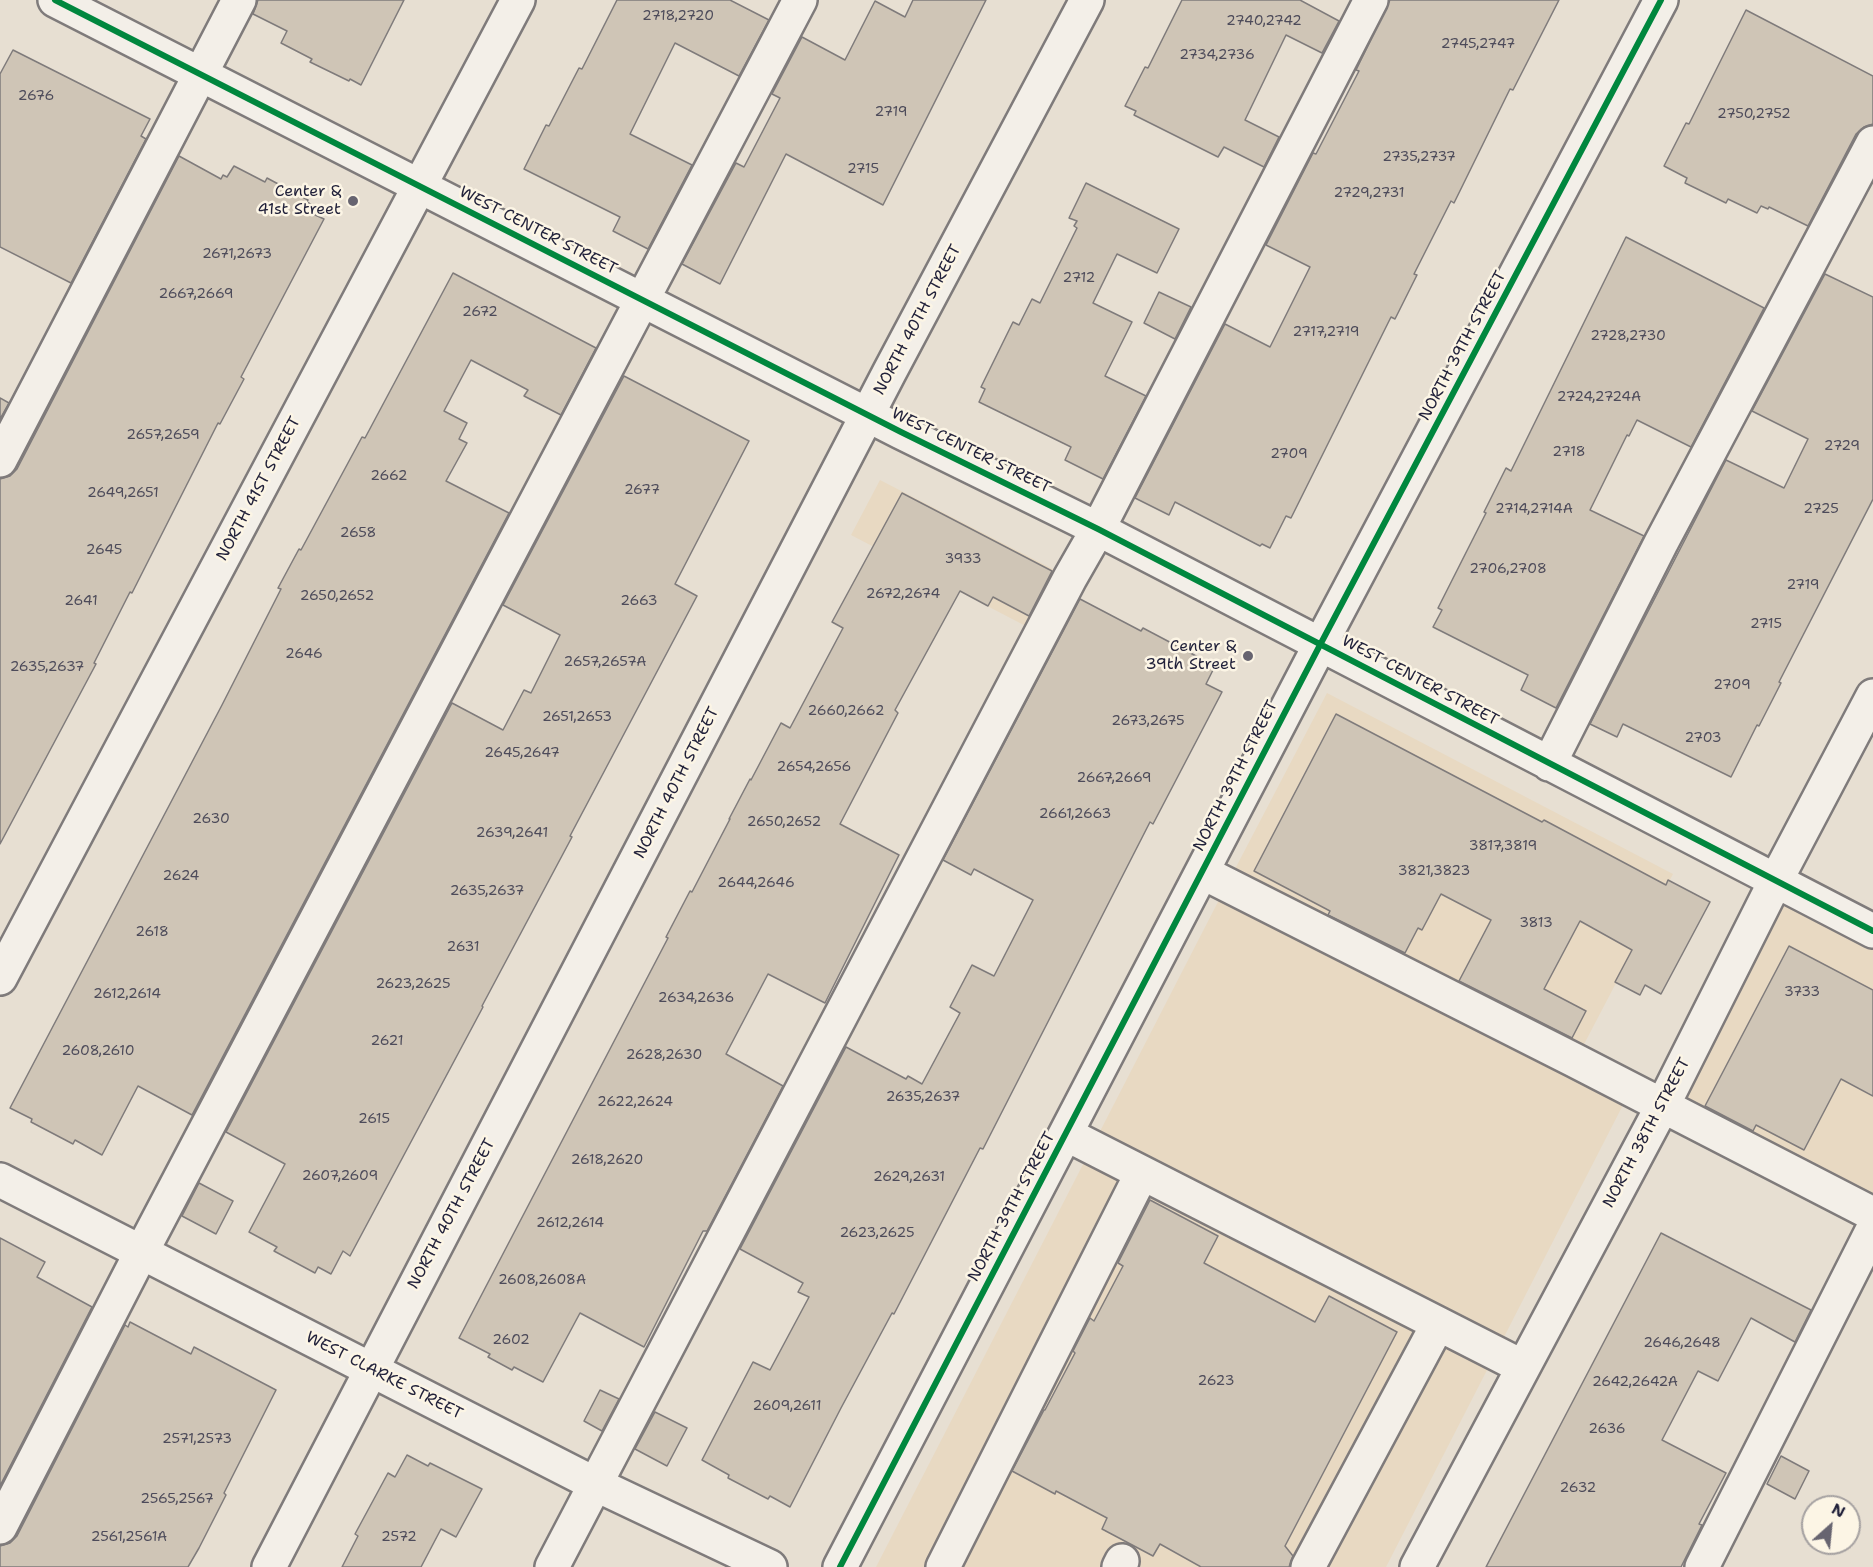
<!DOCTYPE html>
<style>
body{margin:0}
#map{position:relative;width:1873px;height:1567px;overflow:hidden;background:#e7dfd2;font-family:"Shantell Sans",sans-serif}
canvas{display:block}
.north{position:absolute;left:1801px;top:1495px;width:60px;height:60px;box-sizing:border-box;background:#fcf5e5;border:2px solid #a5a1a1;border-radius:50%;rotate:27deg;font-size:16px;font-weight:700;line-height:24px;text-align:center;color:#22223b}
.north::after{content:'';display:block;margin:auto;width:21px;height:27px;background:#676470;clip-path:polygon(50% 0,100% 100%,50% 72%,0 100%)}
</style>
<div id="map">
<canvas width="1873" height="1567"></canvas>
<div class="north">N</div>
</div>
<script>
const context = document.querySelector('canvas').getContext('2d');
context.lineJoin = 'round';
function fillPath(path, color) {
  context.fillStyle = color;
  context.fill(path, 'evenodd');
}
function toPath(rows) {
  const path = new Path2D();
  for (const r of rows) {
    path.moveTo(r[0], r[1]);
    for (let i = 2; i < r.length; i += 2) path.lineTo(r[i], r[i + 1]);
  }
  return path;
}
function strokePath(path, color, width, dash) {
  context.strokeStyle = color;
  context.lineWidth = width;
  context.lineCap = dash ? 'butt' : 'round';
  context.setLineDash(dash || []);
  context.stroke(path);
}
function write(font, color, halo, rows, align = 'center') {
  context.font = font + ' "Shantell Sans",sans-serif';
  context.lineWidth = 5;
  context.setLineDash([]);
  context.textBaseline = 'middle';
  context.strokeStyle = halo;
  context.fillStyle = color;
  for (const [text, x, y, turn = 0] of rows) {
    context.save();
    context.translate(x, y);
    context.rotate((+turn || 0) * Math.PI / 180);
    context.textAlign = isNaN(turn) ? turn : align;
    if (halo) context.strokeText(text, 0, 0);
    context.fillText(text, 0, 0);
    context.restore();
  }
}
fillPath(toPath([
 [880,480,1070,578,1041,634,851,535],
 [1327,693,1673,874,1581,1050,1235,869],
 [1775,882,1873,931,1873,1214,1663,1105],
 [1221,896,1624,1103,1386,1567,876,1567]
]), '#e8d9c2');
const building = toPath([
 [258,0,404,0,361,85,350,79,349,81,310,62,312,59,281,43,287,31,253,14,258,0],
 [617,0,730,0,769,20,739,76,675,43,630,134,692,165,648,249,613,231,620,217,524,169,546,125,549,126,579,68,582,69,617,0],
 [913,0,986,0,883,205,786,154,720,284,682,264,736,163,744,167,780,98,772,94,802,37,845,60,875,1,905,17,913,0],
 [1182,0,1300,0,1339,21,1322,53,1286,35,1245,120,1279,137,1264,167,1224,147,1218,157,1134,115,1136,111,1125,106,1145,67,1148,68,1182,0],
 [1390,0,1559,0,1513,90,1510,89,1454,203,1451,201,1414,274,1417,275,1395,319,1391,317,1291,518,1286,516,1270,548,1262,544,1260,546,1175,502,1169,515,1135,498,1225,324,1270,347,1310,267,1266,245,1313,153,1316,154,1359,71,1356,70,1390,0],
 [1746,10,1873,76,1873,124,1864,127,1856,134,1808,226,1769,207,1768,209,1761,206,1757,213,1728,199,1726,203,1685,183,1687,178,1664,166,1686,123,1689,124,1746,10],
 [13,50,150,119,141,136,146,139,71,283,0,247,0,74,13,50],
 [179,156,221,179,223,175,227,177,234,166,265,182,267,178,308,200,307,202,317,208,313,214,324,219,241,377,244,379,220,424,218,423,132,593,130,592,94,663,96,664,0,844,0,479,10,476,17,469,179,156],
 [1086,183,1179,229,1157,273,1117,254,1093,303,1132,322,1105,376,1146,396,1103,479,1065,460,1071,447,979,402,985,389,981,387,1013,322,1019,325,1032,299,1040,303,1077,228,1074,226,1077,221,1069,218,1086,183],
 [1626,237,1764,308,1691,447,1637,420,1629,436,1627,435,1590,510,1644,536,1556,708,1521,690,1528,675,1433,627,1442,610,1438,608,1486,513,1484,512,1506,468,1511,471,1626,237],
 [453,273,596,348,561,415,524,396,528,390,471,360,444,411,467,423,459,439,467,443,446,481,509,513,192,1115,138,1086,102,1155,75,1140,73,1144,31,1122,32,1119,10,1108,222,705,281,589,278,588,299,549,301,550,362,437,365,438,453,273],
 [1825,274,1873,297,1873,499,1779,682,1781,683,1759,726,1757,725,1731,777,1623,724,1617,737,1590,724,1726,460,1784,488,1808,439,1752,411,1825,274],
 [1159,292,1191,307,1175,339,1144,323,1159,292],
 [624,376,749,441,675,584,697,596,570,836,572,837,482,1006,483,1007,350,1256,343,1251,331,1274,318,1267,315,1273,274,1251,277,1247,249,1232,285,1164,226,1132,452,703,503,730,524,690,531,693,560,635,503,605,624,376],
 [0,398,9,403,0,419,0,398],
 [902,493,1052,571,1029,616,993,597,988,606,960,591,895,710,898,713,840,824,899,855,825,1003,768,974,726,1054,783,1086,707,1231,703,1231,644,1347,580,1313,543,1382,514,1367,512,1370,488,1357,490,1354,459,1338,668,938,666,937,690,891,692,892,730,819,729,819,750,779,751,780,781,723,790,728,843,628,832,622,902,493],
 [1080,599,1141,631,1143,628,1215,666,1206,684,1222,692,1153,824,1150,822,983,1149,980,1148,894,1314,892,1313,841,1408,790,1507,770,1496,768,1499,728,1478,729,1475,702,1460,753,1362,770,1370,809,1297,798,1292,803,1283,740,1249,846,1047,906,1079,908,1076,922,1084,960,1013,950,1007,972,965,994,976,1033,900,974,869,971,875,943,860,1080,599],
 [1336,714,1542,822,1544,820,1666,885,1668,880,1710,902,1661,994,1645,985,1640,995,1615,982,1632,950,1580,921,1544,989,1586,1011,1572,1038,1459,981,1491,920,1441,894,1422,930,1418,928,1405,953,1328,915,1330,911,1254,871,1336,714],
 [1789,946,1873,990,1873,1096,1841,1079,1804,1150,1756,1125,1753,1131,1705,1106,1789,946],
 [199,1183,233,1201,216,1234,182,1216,199,1183],
 [1150,1200,1218,1236,1204,1263,1315,1322,1329,1296,1397,1332,1285,1546,1293,1556,1289,1567,1201,1567,1160,1544,1153,1556,1102,1529,1107,1518,1056,1491,1055,1494,1012,1471,1044,1410,1045,1410,1075,1353,1073,1351,1090,1318,1094,1321,1123,1266,1118,1263,1150,1200],
 [1661,1233,1811,1310,1795,1342,1751,1318,1718,1381,1698,1371,1662,1440,1726,1473,1699,1524,1702,1525,1681,1567,1486,1567,1661,1233],
 [0,1238,45,1262,37,1277,92,1307,0,1486,0,1238],
 [130,1322,191,1354,194,1347,276,1390,224,1493,226,1495,199,1548,188,1567,0,1567,0,1546,10,1543,17,1536,125,1325,128,1327,130,1322],
 [600,1390,619,1399,602,1431,584,1421,600,1390],
 [655,1412,687,1428,667,1466,635,1449,655,1412],
 [407,1455,428,1466,430,1463,482,1489,456,1537,441,1529,421,1567,342,1567,358,1536,355,1534,388,1473,395,1477,407,1455],
 [1781,1456,1809,1471,1795,1499,1767,1484,1781,1456]
]);
fillPath(building, '#cfc5b6');
strokePath(building, '#7f7b7b', 1.5);
const minor = toPath([
 [55,0,901,432,1098,529,1873,931],
 [0,460,239,0],
 [1549,764,1661,543,1873,143],
 [1202,872,1574,1060,1873,1214],
 [0,978,518,0],
 [1066,1134,1523,1367],
 [0,1180,595,1484,770,1567],
 [0,1527,142,1251,800,0],
 [269,1567,889,373,1087,0],
 [552,1567,1070,578,1098,529,1371,0],
 [840,1567,1320,645,1661,0],
 [943,1567,1142,1173],
 [1119,1567,1122,1561],
 [1308,1567,1438,1324],
 [1417,1567,1663,1105,1775,882,1873,696],
 [1702,1567,1873,1229]
]);
strokePath(minor, '#7f7b7b', 38);
strokePath(minor, '#f3efe8', 33);
strokePath(toPath([
 [55,0,901,432,1098,529,1873,931],
 [840,1567,1320,645,1661,0]
]), '#00873e', 6);
for (const [x, y, r, color] of [
 [353,201,6,"#676470"],
 [1248,656,6,"#676470"]
]) {
  const dot = new Path2D();
  dot.arc(x, y, r, 0, 2 * Math.PI);
  context.fillStyle = color;
  context.fill(dot);
  strokePath(dot, '#fcf5e5', 2);
}
write('14px', '#4d4b5a', null, [
 ["2718,2720",678,16],
 ["2740,2742",1264,21],
 ["2745,2747",1478,44],
 ["2734,2736",1217,55],
 ["2676",36,96],
 ["2719",891,112],
 ["2750,2752",1754,114],
 ["2735,2737",1419,157],
 ["2715",863,169],
 ["2729,2731",1369,193],
 ["2671,2673",237,254],
 ["2712",1079,278],
 ["2667,2669",196,294],
 ["2672",480,312],
 ["2717,2719",1326,332],
 ["2728,2730",1628,336],
 ["2724,2724A",1599,397],
 ["2657,2659",163,435],
 ["2729",1842,446],
 ["2718",1569,452],
 ["2709",1289,454],
 ["2662",389,476],
 ["2677",642,490],
 ["2649,2651",123,493],
 ["2714,2714A",1534,509],
 ["2725",1821,509],
 ["2658",358,533],
 ["2645",104,550],
 ["3933",963,559],
 ["2706,2708",1508,569],
 ["2719",1803,585],
 ["2672,2674",903,594],
 ["2650,2652",337,596],
 ["2641",81,601],
 ["2663",639,601],
 ["2715",1766,624],
 ["2646",304,654],
 ["2657,2657A",605,662],
 ["2635,2637",47,667],
 ["2709",1732,685],
 ["2660,2662",846,711],
 ["2651,2653",577,717],
 ["2673,2675",1148,721],
 ["2703",1703,738],
 ["2645,2647",522,753],
 ["2654,2656",814,767],
 ["2667,2669",1114,778],
 ["2661,2663",1075,814],
 ["2630",211,819],
 ["2650,2652",784,822],
 ["2639,2641",512,833],
 ["3817,3819",1503,846],
 ["3821,3823",1434,871],
 ["2624",181,876],
 ["2644,2646",756,883],
 ["2635,2637",487,891],
 ["3813",1536,923],
 ["2618",152,932],
 ["2631",463,947],
 ["2623,2625",413,984],
 ["3733",1802,992],
 ["2612,2614",127,994],
 ["2634,2636",696,998],
 ["2621",387,1041],
 ["2608,2610",98,1051],
 ["2628,2630",664,1055],
 ["2635,2637",923,1097],
 ["2622,2624",635,1102],
 ["2615",374,1119],
 ["2618,2620",607,1160],
 ["2607,2609",340,1176],
 ["2629,2631",909,1177],
 ["2612,2614",570,1223],
 ["2623,2625",877,1233],
 ["2608,2608A",542,1280],
 ["2602",511,1340],
 ["2646,2648",1682,1343],
 ["2623",1216,1381],
 ["2642,2642A",1635,1382],
 ["2609,2611",787,1406],
 ["2636",1607,1429],
 ["2571,2573",197,1439],
 ["2632",1578,1488],
 ["2565,2567",177,1499],
 ["2561,2561A",129,1537],
 ["2572",399,1537]
]);
write('16px', '#22223b', '#fcf5e5', [
 ["Center &",341,192],
 ["41st Street",341,210],
 ["Center &",1236,647],
 ["39th Street",1236,665]
], 'right');
write('16px', '#22223b', '#fcf5e5', [
 ["WEST CENTER STREET",538,231,27],
 ["NORTH 40TH STREET",918,320,-62],
 ["NORTH 39TH STREET",1463,346,-62],
 ["WEST CENTER STREET",971,451,26],
 ["NORTH 41ST STREET",259,489,-62],
 ["WEST CENTER STREET",1420,681,28],
 ["NORTH 39TH STREET",1236,776,-63],
 ["NORTH 40TH STREET",677,783,-63],
 ["NORTH 38TH STREET",1647,1133,-62],
 ["NORTH 39TH STREET",1012,1207,-62],
 ["NORTH 40TH STREET",452,1214,-62],
 ["WEST CLARKE STREET",384,1376,27]
]);
</script>
